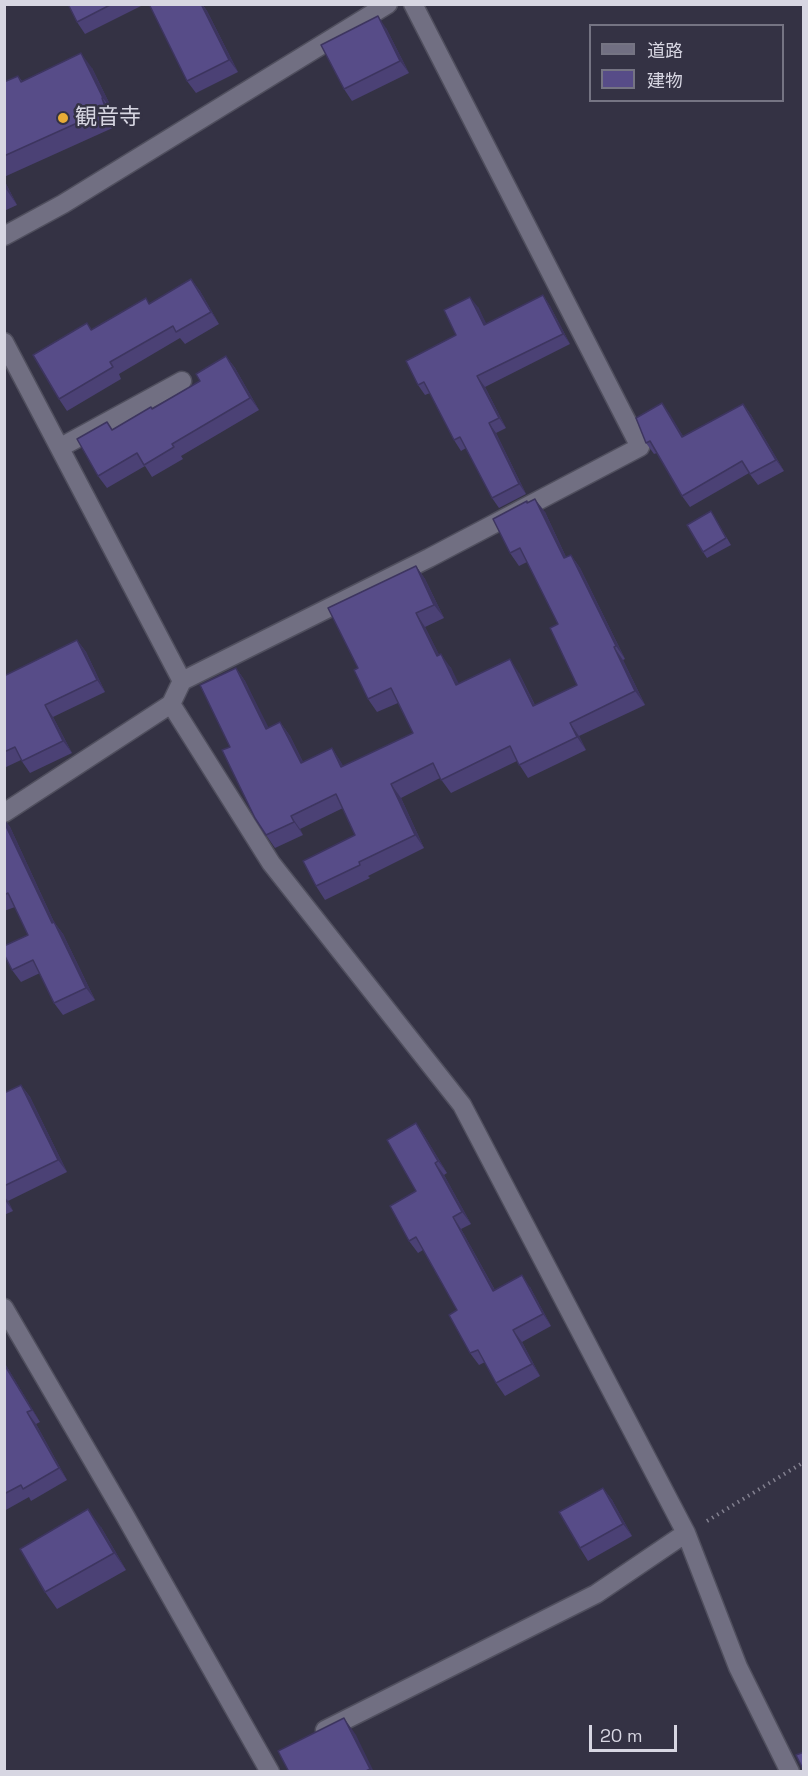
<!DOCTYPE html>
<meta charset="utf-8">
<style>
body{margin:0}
#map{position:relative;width:808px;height:1776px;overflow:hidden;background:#343244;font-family:"Space Grotesk","Noto Sans JP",sans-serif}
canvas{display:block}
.frame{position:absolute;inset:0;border:6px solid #d7d6e2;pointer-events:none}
.legend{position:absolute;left:589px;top:24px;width:195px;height:78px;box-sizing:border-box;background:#343244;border:2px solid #757483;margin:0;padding:8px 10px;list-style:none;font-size:18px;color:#d7d6e2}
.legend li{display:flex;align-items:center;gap:12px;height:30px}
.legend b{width:30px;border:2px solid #757483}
.scale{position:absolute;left:589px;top:1725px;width:88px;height:27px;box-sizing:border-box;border:3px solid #d7d6e2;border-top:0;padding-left:8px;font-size:18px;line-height:21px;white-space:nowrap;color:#d7d6e2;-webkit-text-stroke:4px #343244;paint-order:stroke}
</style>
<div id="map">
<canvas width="808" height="1776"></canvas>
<div class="frame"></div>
<ul class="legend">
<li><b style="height:8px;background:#716f82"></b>道路</li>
<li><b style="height:16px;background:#574c88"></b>建物</li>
</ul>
<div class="scale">20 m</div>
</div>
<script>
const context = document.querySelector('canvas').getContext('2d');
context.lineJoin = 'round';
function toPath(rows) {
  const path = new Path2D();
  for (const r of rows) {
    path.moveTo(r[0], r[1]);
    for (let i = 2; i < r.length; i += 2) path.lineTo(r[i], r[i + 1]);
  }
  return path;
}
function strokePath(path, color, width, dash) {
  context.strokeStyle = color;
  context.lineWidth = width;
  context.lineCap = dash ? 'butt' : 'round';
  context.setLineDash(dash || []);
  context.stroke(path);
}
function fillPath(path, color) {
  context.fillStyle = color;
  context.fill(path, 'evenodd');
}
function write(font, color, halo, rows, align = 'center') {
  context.font = font + ' "Space Grotesk","Noto Sans JP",sans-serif';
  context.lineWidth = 5;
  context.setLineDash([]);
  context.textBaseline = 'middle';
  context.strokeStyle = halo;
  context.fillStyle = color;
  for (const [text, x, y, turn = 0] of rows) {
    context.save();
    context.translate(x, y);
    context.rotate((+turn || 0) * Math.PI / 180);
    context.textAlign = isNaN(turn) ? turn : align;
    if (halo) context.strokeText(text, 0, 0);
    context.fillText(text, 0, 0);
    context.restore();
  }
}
const minor = toPath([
 [4,236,63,204,388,4],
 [4,342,182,681],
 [61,447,182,381],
 [171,704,271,863,462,1105,686,1533,738,1667,790,1772],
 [4,813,171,704,182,681,429,558,640,447,413,4],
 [4,1308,124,1514,270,1772],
 [325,1730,596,1594,686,1533]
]);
strokePath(minor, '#504f5e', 21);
strokePath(toPath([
 [707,1521,804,1462]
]), '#838190', 4, [1.5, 4.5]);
strokePath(minor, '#716f82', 18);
fillPath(toPath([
 [68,4,145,4,85,34,77,22],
 [149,4,202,4,207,11,238,72,196,93,187,81],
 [386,28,409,73,352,101,344,89],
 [92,68,114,113,112,114,117,126,4,177,4,82,18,76,22,81],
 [4,180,17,205,4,211],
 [191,279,200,291,219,324,185,344,180,338,119,374,121,379,67,411,59,399,87,323,92,330,150,303],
 [543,295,550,306,570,344,485,387,506,428,496,433,526,494,499,508,492,498,466,448,461,451,454,440,430,393,425,395,418,385,478,307,486,324],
 [226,356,235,368,259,410,181,456,183,459,152,477,145,466,107,488,98,476,113,430,152,409,200,381],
 [662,403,683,436,743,404,751,415,784,471,758,485,749,473,690,507,682,496,657,453,654,454,646,443],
 [528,502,545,512,566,557,571,555,580,568,625,659,623,660,645,705,579,736,586,750,528,778,517,761,451,793,440,778,401,798,424,848,368,876,370,878,325,900,316,886,355,835,343,808,300,829,303,835,275,848,266,835,230,747,236,668,245,681,268,728,280,722,290,736,303,762,332,748,343,766,413,733,398,703,377,712,368,699,358,668,416,566,425,579,444,618,425,627,439,655,451,668,458,684,519,673,535,705,577,685,558,624,527,562,519,566,510,553],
 [711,511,731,545,707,558,703,552],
 [77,640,86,652,105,692,53,717,72,753,30,773,21,760,4,768,4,676],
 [4,819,10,827,54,922,63,934,95,1000,63,1015,54,1003,40,973,21,982,12,970,28,935,15,907,4,911],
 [21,1085,30,1097,67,1172,8,1201,13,1211,4,1215,4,1093],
 [416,1123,424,1135,447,1173,444,1175,471,1224,461,1229,495,1290,530,1287,551,1326,522,1342,540,1376,505,1396,496,1383,485,1362,479,1365,470,1353,457,1310,423,1250,418,1253,409,1241,416,1191],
 [4,1362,40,1422,36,1424,67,1480,31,1501,29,1497,4,1511],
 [603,1488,612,1500,632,1536,588,1561,580,1548],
 [101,1527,126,1570,57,1609,45,1592]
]), '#4b4175');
fillPath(toPath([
 [201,4,202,4,207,11,238,72,229,60],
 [378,16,386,28,409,73,400,61],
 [81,53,92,68,114,113,103,98],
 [102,98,112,114,117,126,106,110],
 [4,180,17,205,6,189,4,186],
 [191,279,200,291,219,324,211,312],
 [543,295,550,306,570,344,563,334],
 [470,297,478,307,492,335,484,325],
 [226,356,235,368,259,410,250,398],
 [477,376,485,387,506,428,499,418],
 [662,403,670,414,690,448,682,437],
 [743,404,751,415,784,471,776,460],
 [489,423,496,433,526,494,519,484],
 [535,499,545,512,573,572,564,558],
 [571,555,580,568,625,659,616,646],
 [416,566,425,579,444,618,434,605],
 [416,613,425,627,447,670,437,656],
 [77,640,86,652,105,692,97,680],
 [614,647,623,660,645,705,635,691],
 [441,654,451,668,466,698,456,685],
 [510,659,519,673,542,720,533,706],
 [236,668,245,681,276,742,266,729],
 [45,705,53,717,72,753,63,741],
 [280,722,290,736,310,776,301,763],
 [570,723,579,736,586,750,577,737],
 [332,748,341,762,350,780,341,767],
 [391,784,401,798,424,848,415,835],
 [291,816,300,829,303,835,294,822],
 [4,819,10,827,60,935,52,923,4,822],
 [54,922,63,934,95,1000,86,988],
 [21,1085,30,1097,67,1172,58,1160],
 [416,1123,424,1135,447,1173,438,1161],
 [435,1163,444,1175,471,1224,462,1212],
 [4,1196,8,1201,13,1211,4,1199],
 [453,1217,461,1229,502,1303,493,1291],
 [522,1275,530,1287,551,1326,543,1314],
 [513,1330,522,1342,540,1376,532,1364],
 [4,1362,40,1422,32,1410,4,1364],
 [27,1412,36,1424,67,1480,59,1468],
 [603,1488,612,1500,632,1536,623,1524],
 [88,1509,101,1527,126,1570,114,1553],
 [344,1718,356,1735,374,1772,372,1772,370,1769]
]), '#3d355f');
const building = toPath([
 [68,4,112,4,77,22,68,4],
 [149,4,201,4,229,60,187,81,149,4],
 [378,16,400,61,344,89,321,45,378,16],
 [81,53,103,98,102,98,106,110,4,156,4,82,18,76,21,82,81,53],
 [191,279,211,312,176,332,173,326,110,362,113,367,59,399,33,355,87,323,91,330,146,298,149,304,191,279],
 [543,295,563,334,477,376,499,418,489,423,519,484,492,498,460,437,454,440,424,382,418,385,406,361,456,335,444,310,470,297,484,325,543,295],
 [226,356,250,398,172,444,174,447,144,465,137,453,98,476,77,439,107,422,112,430,151,407,152,409,200,381,196,374,226,356],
 [662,403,682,437,743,404,776,460,750,474,742,461,682,496,650,441,646,443,636,418,662,403],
 [535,499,564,558,571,555,616,646,614,647,635,691,570,723,577,737,519,765,510,746,441,780,433,763,391,784,415,835,359,862,360,865,316,886,303,861,355,835,336,794,291,816,294,822,266,835,255,818,222,750,230,747,200,685,236,668,266,729,280,722,301,763,332,748,341,767,413,733,391,688,368,699,354,670,358,668,328,608,416,566,434,605,416,613,437,656,441,654,456,685,510,659,533,706,577,685,550,628,558,624,520,548,510,553,493,519,527,501,527,503,535,499],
 [711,511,726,538,703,552,687,525,711,511],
 [77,640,97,680,45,705,63,741,22,761,15,747,4,752,4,676,77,640],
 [4,822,52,923,54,922,86,988,54,1003,33,960,12,970,4,954,4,946,28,935,8,893,4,895,4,822],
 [21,1085,58,1160,4,1186,4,1093,21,1085],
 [416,1123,438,1161,435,1163,462,1212,453,1217,493,1291,522,1275,543,1314,513,1330,532,1364,496,1383,478,1350,470,1353,449,1315,457,1310,416,1237,409,1241,390,1206,416,1191,387,1140,416,1123],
 [4,1364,32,1410,27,1412,59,1468,23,1489,21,1485,4,1494,4,1364],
 [603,1488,623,1524,580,1548,559,1512,603,1488],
 [88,1509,114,1553,45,1592,20,1549,88,1509],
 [344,1718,370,1769,364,1772,289,1772,278,1751,344,1718],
 [804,1752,804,1771,796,1755,804,1752]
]);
fillPath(building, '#574c88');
strokePath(building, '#3d355f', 1.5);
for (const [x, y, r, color] of [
 [63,118,6,"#e7ac37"]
]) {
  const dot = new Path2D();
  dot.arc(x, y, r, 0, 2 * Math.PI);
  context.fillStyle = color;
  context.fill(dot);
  strokePath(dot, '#343244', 2);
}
write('22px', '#d7d6e2', '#343244', [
 ["観音寺",75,118]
], 'left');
</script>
